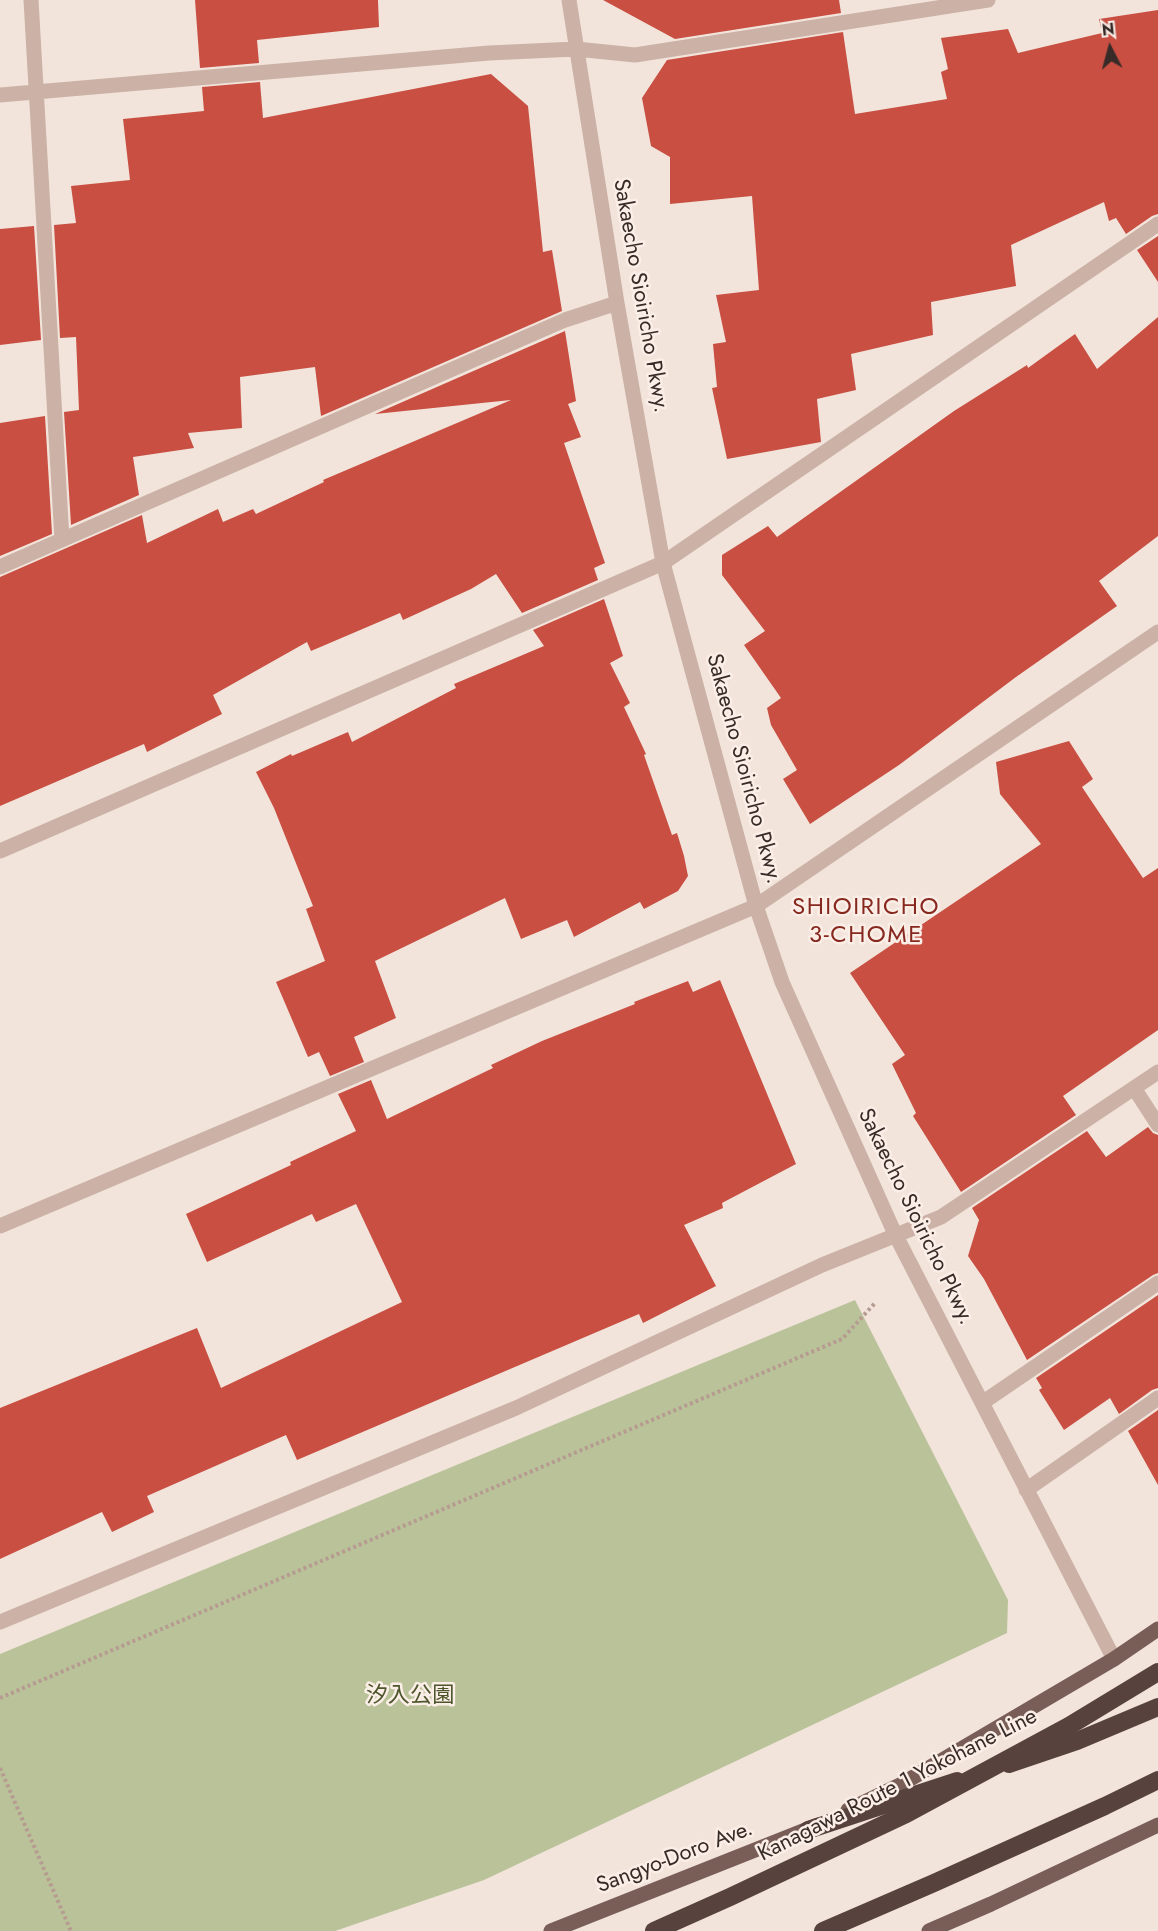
<!DOCTYPE html>
<meta charset="utf-8">
<style>
body{margin:0}
#map{position:relative;width:1158px;height:1931px;overflow:hidden;background:#f2e4db;font-family:Jost,sans-serif}
canvas{display:block}
.north{position:absolute;left:1080px;top:18px;width:60px;height:60px;-webkit-text-stroke:4px #faeee7;paint-order:stroke;rotate:354deg;font-size:16px;font-weight:700;line-height:24px;text-align:center;color:#372a27}
.north::after{content:'';display:block;margin:auto;width:21px;height:27px;background:#372a27;clip-path:polygon(50% 0,100% 100%,50% 72%,0 100%)}
</style>
<div id="map">
<canvas width="1158" height="1931"></canvas>
<div class="north">N</div>
</div>
<script>
const context = document.querySelector('canvas').getContext('2d');
context.lineJoin = 'round';
function fillPath(path, color) {
  context.fillStyle = color;
  context.fill(path, 'evenodd');
}
function toPath(rows) {
  const path = new Path2D();
  for (const r of rows) {
    path.moveTo(r[0], r[1]);
    for (let i = 2; i < r.length; i += 2) path.lineTo(r[i], r[i + 1]);
  }
  return path;
}
function strokePath(path, color, width, dash) {
  context.strokeStyle = color;
  context.lineWidth = width;
  context.lineCap = dash ? 'butt' : 'round';
  context.setLineDash(dash || []);
  context.stroke(path);
}
function write(font, color, halo, rows, align = 'center') {
  context.font = font + ' Jost,"Noto Sans JP",sans-serif';
  context.lineWidth = 5;
  context.setLineDash([]);
  context.textBaseline = 'middle';
  context.strokeStyle = halo;
  context.fillStyle = color;
  for (const [text, x, y, turn = 0] of rows) {
    context.save();
    context.translate(x, y);
    context.rotate((+turn || 0) * Math.PI / 180);
    context.textAlign = isNaN(turn) ? turn : align;
    if (halo) context.strokeText(text, 0, 0);
    context.fillText(text, 0, 0);
    context.restore();
  }
}
fillPath(toPath([
 [855,1300,1008,1600,1007,1633,484,1880,335,1931,0,1931,0,1654]
]), '#bac29a');
fillPath(toPath([
 [195,0,378,0,379,27,257,40,259,63,200,68],
 [603,0,839,0,841,13,675,39],
 [1158,10,1158,214,1152,216,1126,234,1116,218,1109,221,1104,202,1011,245,1016,286,931,302,933,335,851,354,856,390,817,399,821,442,727,459,712,388,717,387,713,344,726,342,716,295,759,290,752,196,670,204,670,157,651,146,642,98,667,60,843,32,855,114,947,99,941,72,948,69,941,38,1008,29,1018,53,1102,33,1099,19],
 [491,74,528,106,543,252,552,250,562,311,321,416,315,367,240,377,242,428,188,433,194,448,133,457,139,495,71,525,64,412,79,410,76,337,60,338,54,225,76,223,71,186,130,180,123,119,204,111,202,87,260,82,263,118],
 [34,226,41,340,0,345,0,229],
 [1158,236,1158,282,1137,250],
 [1158,317,1158,536,1099,581,1117,606,1016,677,899,765,810,824,783,779,797,770,771,725,767,708,781,698,744,645,765,631,722,575,722,555,768,526,777,537,954,411,1027,365,1028,368,1075,334,1097,369],
 [565,331,576,401,568,404,581,437,564,443,605,563,594,568,598,580,522,613,496,574,471,589,403,620,400,613,311,651,307,642,213,695,222,714,147,752,144,744,0,806,0,577,142,515,147,543,218,509,223,522,253,509,256,514,324,482,323,480,511,400,375,414],
 [45,416,52,534,0,556,0,423],
 [604,599,623,656,610,663,630,703,624,707,646,754,644,755,672,835,677,833,684,856,688,876,678,891,644,909,640,902,574,937,567,920,521,939,505,898,375,961,396,1018,354,1037,364,1062,330,1076,319,1052,308,1057,276,982,325,961,306,909,313,906,274,808,256,772,291,754,292,756,348,732,352,742,456,688,454,684,544,646,533,630],
 [1069,741,1093,779,1082,787,1143,878,1158,868,1158,1030,1063,1096,1076,1115,961,1192,913,1116,916,1113,892,1064,905,1055,850,973,1041,844,1000,794,996,762],
 [720,980,796,1164,722,1203,723,1208,684,1225,716,1286,643,1323,639,1314,297,1460,286,1435,147,1496,154,1512,112,1532,102,1512,0,1559,0,1408,197,1328,221,1388,402,1302,356,1204,316,1222,312,1214,207,1262,186,1214,291,1165,290,1162,356,1131,338,1094,371,1080,387,1119,493,1068,491,1065,542,1041,635,1004,634,1002,688,981,693,992],
 [1148,1127,1153,1133,1158,1135,1158,1273,1153,1275,1027,1360,984,1279,968,1256,979,1220,972,1208,1087,1131,1106,1157],
 [1158,1295,1158,1388,1152,1390,1119,1414,1110,1398,1064,1430,1039,1390,1042,1388,1036,1378],
 [1158,1410,1158,1485,1128,1431]
]), '#c84f42');
strokePath(toPath([
 [0,1698,842,1339,875,1303],
 [0,1768,71,1931]
]), '#b69b90', 4, [3, 3]);
strokePath(toPath([
 [31,0,62,540],
 [569,0,617,303,663,563,756,906,782,982,895,1234,1114,1659],
 [0,95,489,53,576,49,635,55,988,0],
 [0,567,565,320,617,303],
 [0,851,663,563,1158,224],
 [1134,1088,1158,1125],
 [0,1226,756,906,1158,632],
 [982,1403,1158,1283],
 [1026,1490,1158,1398],
 [0,1622,516,1408,822,1265,941,1217,1158,1072]
]), '#cbb1a6', 15);
strokePath(toPath([
 [848,1810,900,1785,1114,1659,1158,1629],
 [551,1931,818,1825],
 [929,1931,991,1904,1158,1825]
]), '#795e58', 15);
strokePath(toPath([
 [1009,1764,1077,1741,1158,1707],
 [808,1830,957,1781],
 [823,1931,934,1883,1105,1806,1158,1780]
]), '#58423e', 18);
strokePath(toPath([
 [654,1931,730,1897,906,1814,1069,1726,1158,1672]
]), '#58423e', 18);
write('22px', '#372a27', '#faeee7', [
 ["Sakaecho Sioiricho Pkwy.",640,296,80],
 ["Sakaecho Sioiricho Pkwy.",743,769,75],
 ["Sakaecho Sioiricho Pkwy.",915,1217,64],
 ["Kanagawa Route 1 Yokohane Line",898,1786,-27],
 ["Sangyo-Doro Ave.",675,1858,-21]
]);
write('22px', '#4c552b', '#faeee7', [
 ["汐入公園",410,1697]
]);
context.letterSpacing = '1.5px';
write('24px', '#87281f', '#faeee7', [
 ["SHIOIRICHO",866,908],
 ["3-CHOME",866,936]
]);
context.letterSpacing = '0px';
</script>
